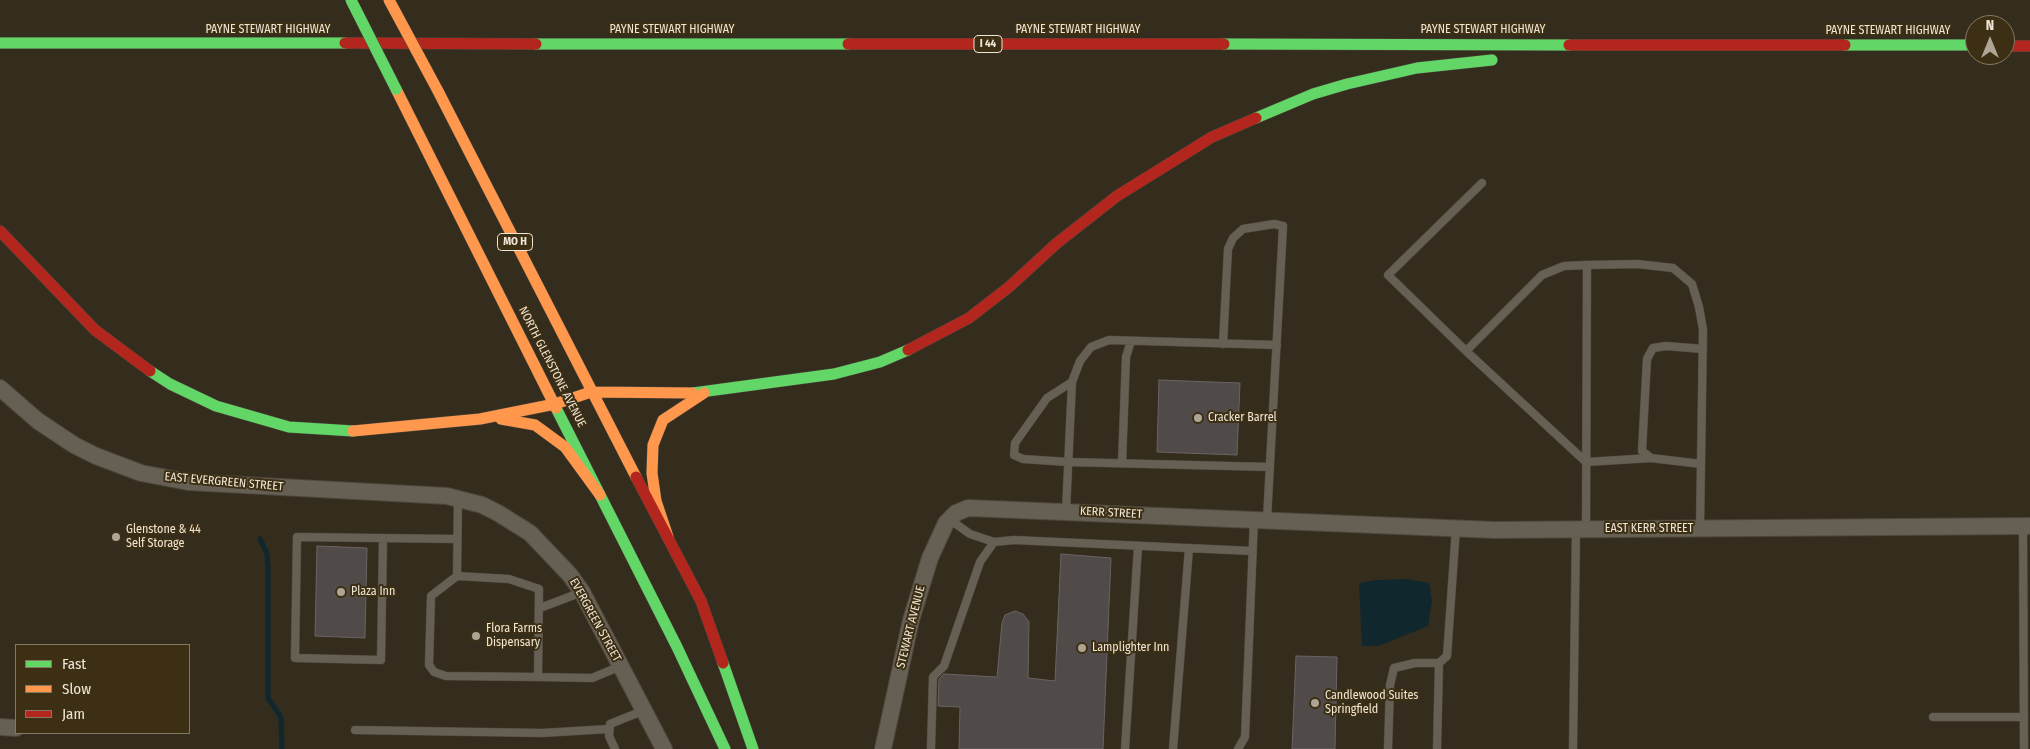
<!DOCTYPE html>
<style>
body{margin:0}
#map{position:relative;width:2030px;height:749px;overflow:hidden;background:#342c1d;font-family:"Fira Sans Condensed",sans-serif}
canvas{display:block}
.legend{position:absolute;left:15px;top:644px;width:175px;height:90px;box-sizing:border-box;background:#3d2f14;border:1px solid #847862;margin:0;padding:6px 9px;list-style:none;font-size:15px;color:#efe6d6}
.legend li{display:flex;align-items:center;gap:10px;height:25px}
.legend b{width:25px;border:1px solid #847862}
.north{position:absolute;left:1965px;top:15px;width:50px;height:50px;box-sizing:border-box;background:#3d2f14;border:1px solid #847862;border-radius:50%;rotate:0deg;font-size:14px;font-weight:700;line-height:20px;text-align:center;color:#efe6d6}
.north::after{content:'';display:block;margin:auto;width:18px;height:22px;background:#aea595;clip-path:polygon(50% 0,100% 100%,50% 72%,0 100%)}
</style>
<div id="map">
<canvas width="2030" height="749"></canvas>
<ul class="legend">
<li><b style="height:6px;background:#63d668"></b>Fast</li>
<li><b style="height:6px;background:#ff974d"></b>Slow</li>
<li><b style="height:6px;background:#b3261e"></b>Jam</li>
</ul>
<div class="north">N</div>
</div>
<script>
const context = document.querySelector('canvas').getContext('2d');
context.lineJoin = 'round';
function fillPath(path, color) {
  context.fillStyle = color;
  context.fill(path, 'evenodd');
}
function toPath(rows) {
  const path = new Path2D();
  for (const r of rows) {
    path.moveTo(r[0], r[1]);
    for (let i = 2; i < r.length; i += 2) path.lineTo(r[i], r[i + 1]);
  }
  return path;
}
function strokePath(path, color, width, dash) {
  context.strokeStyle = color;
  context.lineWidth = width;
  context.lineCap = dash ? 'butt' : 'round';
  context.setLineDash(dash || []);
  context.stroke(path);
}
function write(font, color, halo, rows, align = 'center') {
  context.font = font + ' "Fira Sans Condensed",sans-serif';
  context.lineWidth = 4;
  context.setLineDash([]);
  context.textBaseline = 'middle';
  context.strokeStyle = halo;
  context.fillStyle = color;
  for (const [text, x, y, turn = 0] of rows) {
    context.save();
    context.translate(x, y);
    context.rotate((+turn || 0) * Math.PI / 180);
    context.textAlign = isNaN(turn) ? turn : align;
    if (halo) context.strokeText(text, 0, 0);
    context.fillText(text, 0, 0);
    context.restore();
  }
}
fillPath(toPath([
 [1407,579,1429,583,1432,601,1428,626,1378,646,1362,646,1359,583,1378,580]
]), '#0f272d');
strokePath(toPath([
 [260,539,267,553,268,569,268,698,281,717,282,749]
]), '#0f272d', 5);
const building = toPath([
 [1159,380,1240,383,1237,455,1157,452,1159,380],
 [317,546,367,548,365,638,315,636,317,546],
 [1061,554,1111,558,1103,749,959,749,960,707,938,706,939,679,944,674,997,677,1002,623,1005,615,1015,611,1023,614,1029,622,1028,678,1055,681,1061,554],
 [1296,656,1337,657,1335,749,1292,749,1296,656]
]);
fillPath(building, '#504a49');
strokePath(building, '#6a6463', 1);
const lane = toPath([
 [1482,183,1388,275,1466,351,1586,462,1651,458],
 [1587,265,1637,264,1673,268,1692,284,1699,307,1703,330,1700,529],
 [1223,344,1228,249,1233,238,1243,229,1274,224,1283,226,1267,519],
 [1466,351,1542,275,1564,266,1587,265,1586,529],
 [1072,382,1047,398,1015,443,1014,455,1023,459,1068,462,1270,467],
 [1122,463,1126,357,1131,341],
 [1701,464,1651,458,1642,451,1647,359,1653,348,1666,346,1703,349],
 [458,498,457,576,509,579,539,589,538,677,592,678,621,666],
 [1066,511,1072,382,1080,361,1091,347,1109,340,1277,345],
 [949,519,970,534,994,542,1014,540,1252,551],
 [2023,526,2024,749],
 [383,539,381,660,295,658,297,537,457,539],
 [457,576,431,596,429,665,434,672,446,676,538,677],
 [540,608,582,592],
 [1933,717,2024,717],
 [355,730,542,733,608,729],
 [615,749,609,736,610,724,645,710],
 [931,749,933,677,944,666,980,562,994,542],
 [1125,749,1138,546],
 [1173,749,1189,548],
 [1238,749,1245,737,1254,519],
 [1388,749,1390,685,1394,668,1415,663,1439,663,1447,656,1456,528],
 [1437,749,1439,663],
 [1573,749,1576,529]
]);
const street = toPath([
 [0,388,38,421,74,445,96,456,141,473,188,482,447,496,482,505,498,513,530,533,570,575,582,592,664,749],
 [0,727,16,728],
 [883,749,911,620,930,558,946,523,956,513,968,508,1494,530,2030,526]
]);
const fast = toPath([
 [0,43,345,43],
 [536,44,848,44],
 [1224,44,1569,45],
 [1845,45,1975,45],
 [1256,118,1313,94,1347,84,1417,68,1492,60],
 [150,371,170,384,216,406,289,427,353,431],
 [693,393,834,374,880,362,908,350],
 [556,408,677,647,725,749],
 [723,663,753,749]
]);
const slow = toPath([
 [396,89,556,408],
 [438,91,636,477],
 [501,419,535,425,565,447,600,495],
 [353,431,480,419,555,404,591,392,693,393],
 [668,537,656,501,652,473,653,445,663,420,704,393]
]);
const jam = toPath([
 [345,43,536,44],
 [848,44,1224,44],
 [1569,45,1845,45],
 [2005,46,2030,46],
 [0,231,95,330,150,371],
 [908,350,969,318,1009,287,1057,243,1117,196,1212,137,1256,118],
 [636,477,701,601,723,663]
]);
strokePath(lane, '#4d473b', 9);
strokePath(street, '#4d473b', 18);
strokePath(fast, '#4d473b', 12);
strokePath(slow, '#4d473b', 12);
strokePath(jam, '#4d473b', 12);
strokePath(lane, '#655f54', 8);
strokePath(street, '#655f54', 16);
strokePath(fast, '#63d668', 11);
strokePath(slow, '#ff974d', 11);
strokePath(jam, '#b3261e', 11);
const fastBridge = toPath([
 [351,0,396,89]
]);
const slowBridge = toPath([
 [389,0,438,91]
]);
strokePath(fastBridge, '#4d473b', 12, []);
strokePath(slowBridge, '#4d473b', 12, []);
strokePath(fastBridge, '#63d668', 11);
strokePath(slowBridge, '#ff974d', 11);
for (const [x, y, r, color] of [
 [1198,418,5,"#aea595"],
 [116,537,5,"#aea595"],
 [341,592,5,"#aea595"],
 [476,636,5,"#aea595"],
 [1082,648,5,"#aea595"],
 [1315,703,5,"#aea595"]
]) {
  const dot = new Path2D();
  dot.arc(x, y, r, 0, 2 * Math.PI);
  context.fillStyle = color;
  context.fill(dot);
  strokePath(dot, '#3d2f14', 2);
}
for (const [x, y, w] of [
 [988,44,28],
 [515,242,35]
]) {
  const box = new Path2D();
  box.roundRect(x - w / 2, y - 8.5, w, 17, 4);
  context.fillStyle = '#3d2f14';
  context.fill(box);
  strokePath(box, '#efe6d6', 1);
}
write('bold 11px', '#efe6d6', null, [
 ["I 44",988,44],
 ["MO H",515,242]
]);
write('12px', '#efe6d6', '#3d2f14', [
 ["PAYNE STEWART HIGHWAY",268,30],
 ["PAYNE STEWART HIGHWAY",672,30],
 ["PAYNE STEWART HIGHWAY",1078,30],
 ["PAYNE STEWART HIGHWAY",1483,30],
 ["PAYNE STEWART HIGHWAY",1888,31],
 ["NORTH GLENSTONE AVENUE",552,367,63],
 ["EAST EVERGREEN STREET",224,482,5],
 ["KERR STREET",1111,513,3],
 ["EAST KERR STREET",1649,529],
 ["EVERGREEN STREET",595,620,61],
 ["STEWART AVENUE",911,627,-76]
]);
write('12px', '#efe6d6', '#3d2f14', [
 ["Cracker Barrel",1208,418],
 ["Glenstone & 44",126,530],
 ["Self Storage",126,544],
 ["Plaza Inn",351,592],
 ["Flora Farms",486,629],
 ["Dispensary",486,643],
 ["Lamplighter Inn",1092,648],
 ["Candlewood Suites",1325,696],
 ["Springfield",1325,710]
], 'left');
</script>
